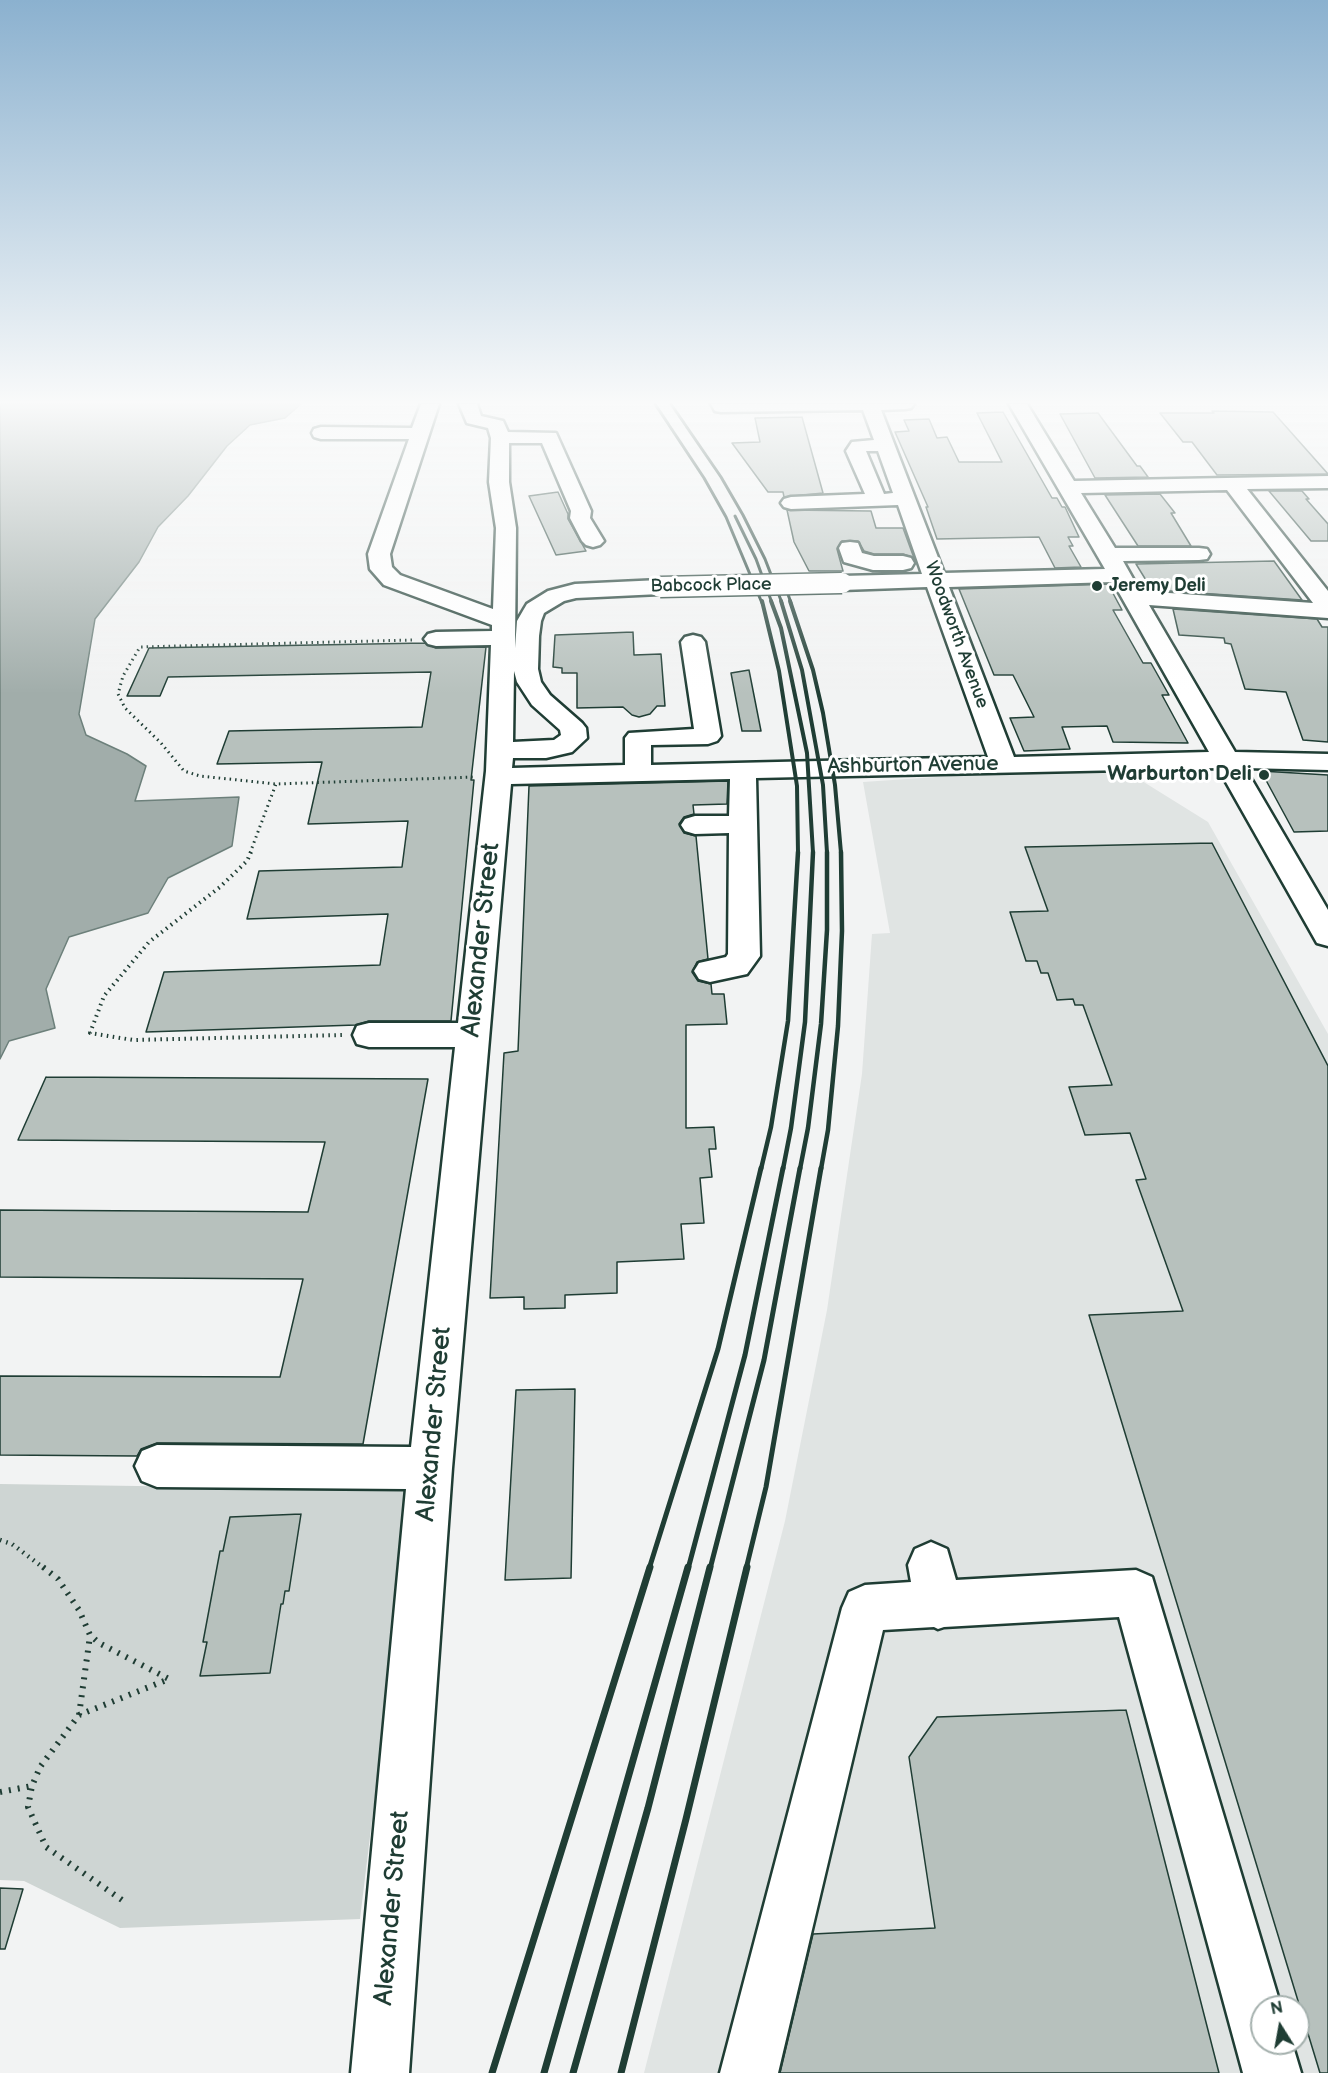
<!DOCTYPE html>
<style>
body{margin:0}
#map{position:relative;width:1328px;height:2073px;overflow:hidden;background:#f2f3f3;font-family:"Balsamiq Sans",sans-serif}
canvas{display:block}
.north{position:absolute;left:1250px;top:1995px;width:60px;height:60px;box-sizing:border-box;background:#fff;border:2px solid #a5b1ae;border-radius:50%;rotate:349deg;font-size:16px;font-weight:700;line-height:24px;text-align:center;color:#1f3d34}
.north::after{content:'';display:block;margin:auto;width:21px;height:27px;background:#1f3d34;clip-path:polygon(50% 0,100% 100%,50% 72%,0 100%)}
</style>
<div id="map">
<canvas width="1328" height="2073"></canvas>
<div class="north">N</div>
</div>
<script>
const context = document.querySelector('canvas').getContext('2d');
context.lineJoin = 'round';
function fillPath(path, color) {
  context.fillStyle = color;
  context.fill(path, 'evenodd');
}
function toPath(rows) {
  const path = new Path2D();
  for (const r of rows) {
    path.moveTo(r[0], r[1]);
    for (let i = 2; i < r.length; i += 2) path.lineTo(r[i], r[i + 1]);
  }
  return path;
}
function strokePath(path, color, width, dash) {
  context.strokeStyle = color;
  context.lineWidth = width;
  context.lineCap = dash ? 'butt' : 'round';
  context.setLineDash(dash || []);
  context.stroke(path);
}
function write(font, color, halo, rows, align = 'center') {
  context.font = font + ' "Balsamiq Sans",sans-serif';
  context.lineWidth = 6;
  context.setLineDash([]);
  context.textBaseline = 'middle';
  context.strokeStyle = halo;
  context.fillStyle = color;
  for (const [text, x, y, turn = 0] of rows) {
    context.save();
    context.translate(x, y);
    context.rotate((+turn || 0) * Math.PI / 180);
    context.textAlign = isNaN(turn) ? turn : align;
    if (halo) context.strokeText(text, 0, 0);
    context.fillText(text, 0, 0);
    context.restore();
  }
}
fillPath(toPath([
 [1126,771,1208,822,1328,1034,1328,2073,644,2073,785,1521,827,1310,862,1074,872,934,890,933,863,782,966,775],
 [1262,2007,1298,2007,1298,2043,1262,2043]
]), '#e0e4e3');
fillPath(toPath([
 [0,1484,412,1490,360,1919,120,1928,24,1881,0,1880]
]), '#ced5d3');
const water = toPath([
 [0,404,301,404,285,418,250,425,227,446,188,496,158,527,139,562,95,619,79,714,86,735,127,754,146,766,135,801,239,797,232,846,168,878,148,913,69,937,46,989,55,1028,9,1041,0,1059,0,404]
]);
fillPath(water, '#a1adaa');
strokePath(water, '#6d807b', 1.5);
const building = toPath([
 [1212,411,1273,412,1328,474,1217,475,1192,442,1183,442,1160,413,1214,413,1212,411],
 [1003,412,1052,498,1057,498,1062,507,1065,507,1079,537,1068,537,1073,546,1069,546,1081,567,1055,568,1039,537,937,539,926,507,928,507,895,432,909,431,904,420,929,419,937,438,947,437,959,462,1002,462,977,413,1003,412],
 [1098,413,1137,466,1140,466,1148,477,1095,478,1060,414,1098,413],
 [802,417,823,493,784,497,783,492,768,492,732,443,760,442,755,418,802,417],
 [1269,491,1302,491,1309,499,1306,499,1328,524,1328,541,1311,541,1269,491],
 [558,492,568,514,568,519,586,551,556,555,529,496,558,492],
 [1160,494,1175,513,1171,513,1191,546,1138,546,1105,495,1160,494],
 [787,510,871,511,876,528,903,528,914,558,903,554,874,554,864,551,858,541,842,541,837,549,843,571,809,571,794,542,787,510],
 [1274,561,1302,600,1168,591,1166,584,1149,585,1136,564,1274,561],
 [1108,584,1122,610,1113,610,1143,663,1151,663,1169,695,1162,695,1188,743,1113,742,1107,726,1062,727,1070,749,1024,751,1010,718,1034,717,1013,675,994,675,959,589,1108,584],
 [1173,609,1317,619,1322,627,1328,627,1328,742,1303,740,1286,692,1245,689,1231,644,1225,643,1224,638,1179,635,1173,609],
 [633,632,634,655,661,654,665,706,657,706,650,714,639,717,632,715,623,707,577,708,577,673,562,673,562,668,553,667,555,635,633,632],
 [425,643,436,648,486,647,471,780,474,780,451,1021,369,1021,356,1025,146,1032,164,972,380,965,388,914,247,919,259,871,402,867,408,821,308,824,322,762,217,764,229,731,422,727,431,672,168,677,160,696,127,696,149,648,425,643],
 [749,670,761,731,742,731,731,673,749,670],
 [1261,771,1328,775,1328,831,1294,832,1261,771],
 [728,781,727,804,693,805,694,814,684,817,679,824,684,833,696,836,708,959,697,962,692,972,698,981,711,984,712,994,724,994,727,1024,686,1025,686,1128,714,1127,716,1149,709,1149,712,1177,700,1178,704,1223,681,1224,684,1259,617,1262,617,1293,565,1295,565,1308,524,1309,524,1297,490,1298,504,1053,518,1051,529,786,728,781],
 [1212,843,1328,1066,1328,2073,1320,2073,1089,1315,1183,1311,1136,1180,1146,1179,1130,1133,1085,1135,1069,1087,1112,1085,1083,1005,1075,1005,1073,999,1057,1000,1048,973,1041,973,1037,961,1026,961,1010,912,1048,911,1025,847,1212,843],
 [46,1077,428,1079,363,1444,157,1443,141,1449,137,1456,0,1455,0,1376,280,1377,303,1279,0,1277,0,1210,308,1212,325,1142,18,1140,46,1077],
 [575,1389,571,1578,505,1580,516,1390,575,1389],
 [301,1514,289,1591,285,1591,283,1604,281,1604,270,1673,200,1676,207,1642,203,1642,220,1551,223,1551,230,1517,301,1514],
 [1126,1710,1219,2073,780,2073,813,1934,935,1928,909,1757,937,1717,1126,1710],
 [0,1888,23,1889,5,1949,0,1949,0,1888]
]);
fillPath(building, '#b7c1bd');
strokePath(building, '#1f3d34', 1.5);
const minor = toPath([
 [421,404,439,404,390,554,392,567,400,575,493,609,496,528,489,482,491,438,488,428,467,423,459,404,477,404,481,416,503,421,508,432,556,433,591,511,590,518,604,541,600,545,593,547,586,545,582,541,570,518,571,511,542,443,509,443,509,482,516,528,515,648,517,621,524,609,527,604,548,591,575,584,660,580,668,582,671,587,668,592,660,594,576,598,564,601,544,613,541,621,539,636,538,669,541,682,550,695,582,723,586,728,587,738,572,752,546,758,513,758,512,768,625,765,625,738,629,733,694,729,681,642,685,637,693,635,701,637,705,642,721,736,717,741,708,744,651,745,651,765,988,757,927,587,842,590,834,588,831,583,834,578,842,576,922,574,898,505,791,509,784,507,781,503,784,499,791,497,865,494,846,451,852,442,874,440,863,410,721,412,715,411,711,404,914,404,911,408,905,409,881,410,944,573,1105,569,1009,404,1027,404,1074,481,1328,476,1328,488,1247,489,1328,591,1328,618,1149,605,1235,752,1328,754,1328,770,1245,768,1328,910,1328,946,1317,943,1218,768,756,778,760,956,747,974,710,982,699,979,694,971,699,963,726,957,728,954,729,833,695,834,685,831,681,825,685,819,695,816,729,816,730,779,511,784,452,1468,409,2073,351,2073,406,1489,157,1487,142,1481,135,1466,142,1451,157,1445,411,1447,455,1047,369,1047,357,1044,353,1035,357,1026,369,1023,458,1023,486,771,491,645,436,646,428,644,424,639,428,634,436,632,492,631,492,625,384,585,370,569,368,554,409,439,321,439,314,437,312,433,314,429,321,427,412,428,421,404],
 [866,451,878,451,893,493,884,494,866,451],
 [1227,490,1313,603,1140,591,1123,561,1199,560,1207,559,1210,554,1207,549,1199,548,1115,548,1081,493,1227,490],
 [1113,582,1209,752,1014,757,949,587,1113,582],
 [514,671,517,682,532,705,560,730,561,735,554,740,513,742,514,671],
 [850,542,858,543,862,553,874,556,903,556,911,558,914,563,911,568,903,570,873,570,844,562,839,548,842,543,850,542],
 [931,1542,947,1549,956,1580,1136,1570,1152,1577,1281,2007,1262,2007,1262,2043,1292,2043,1301,2073,1243,2073,1119,1617,944,1627,938,1629,934,1627,883,1630,778,2073,720,2073,842,1608,849,1592,865,1585,911,1582,908,1565,915,1549,931,1542]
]);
strokePath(minor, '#1f3d34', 5);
strokePath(toPath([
 [412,640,140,647,123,676,118,694,125,708,161,743,184,771,200,776,276,784,475,777],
 [250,853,276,784]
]), '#1f3d34', 3, [1.5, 4]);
strokePath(toPath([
 [251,852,247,861,220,887,149,942,104,996,90,1033,133,1040,342,1035]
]), '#1f3d34', 4, [1.5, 4.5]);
strokePath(toPath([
 [0,1540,12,1544,45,1569]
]), '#1f3d34', 4.5, [1.5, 5]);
strokePath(toPath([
 [43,1567,58,1579,79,1610,90,1635,99,1643,169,1679,79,1715,40,1767,32,1786,28,1807,46,1847,122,1900],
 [79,1715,90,1636],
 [0,1792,32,1786]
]), '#1f3d34', 6, [2, 7]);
fillPath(minor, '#fff');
strokePath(toPath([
 [655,404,704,478,726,517,762,603],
 [671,404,721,477,743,515,765,559,782,603],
 [735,516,756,559,772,603],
 [782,577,791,603]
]), '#1f3d34', 3);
strokePath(toPath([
 [762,601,779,671,797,786,798,853],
 [771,601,781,628,807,753,813,853],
 [781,601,802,670,823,785,827,853],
 [790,601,813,670,823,713,835,785,841,853]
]), '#1f3d34', 4);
strokePath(toPath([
 [761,1169,771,1127,788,1021,798,852],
 [783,1169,791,1128,805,1022,813,852],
 [800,1169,808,1128,821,1024,827,930,827,852],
 [821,1169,828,1130,838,1026,842,931,841,852]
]), '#1f3d34', 4.5);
strokePath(toPath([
 [649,1569,718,1349,761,1168],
 [688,1569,745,1355,783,1168],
 [710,1569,764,1360,800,1168],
 [746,1569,766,1487,821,1168]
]), '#1f3d34', 5);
strokePath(toPath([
 [492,2073,650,1567],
 [544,2073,688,1567],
 [573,2073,648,1808,710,1567],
 [621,2073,686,1819,747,1567]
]), '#1f3d34', 7);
const minorBridge = toPath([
 [660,587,842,583]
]);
strokePath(minorBridge, '#1f3d34', 23, []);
strokePath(minorBridge, '#fff', 20);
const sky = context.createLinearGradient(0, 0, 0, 694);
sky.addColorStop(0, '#8bb1cf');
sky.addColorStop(0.58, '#f9fafa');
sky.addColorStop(1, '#f9fafa00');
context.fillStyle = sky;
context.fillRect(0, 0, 1328, 694);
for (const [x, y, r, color] of [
 [1097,586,6,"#1f3d34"],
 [1264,775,6,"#1f3d34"]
]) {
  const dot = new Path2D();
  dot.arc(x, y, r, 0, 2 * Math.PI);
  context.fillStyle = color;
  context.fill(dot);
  strokePath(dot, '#fff', 2);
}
write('18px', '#1f3d34', '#fff', [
 ["Babcock Place",711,586,-1],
 ["Woodworth Avenue",956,635,70]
]);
write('bold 18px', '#1f3d34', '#fff', [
 ["Jeremy Deli",1109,586]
], 'left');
write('21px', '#1f3d34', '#fff', [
 ["Ashburton Avenue",913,766,-1]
]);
write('bold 21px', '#1f3d34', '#fff', [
 ["Warburton Deli",1252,775]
], 'right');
write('26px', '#1f3d34', '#fff', [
 ["Alexander Street",482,940,-84],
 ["Alexander Street",435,1424,-85],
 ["Alexander Street",393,1908,-85]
]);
</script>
